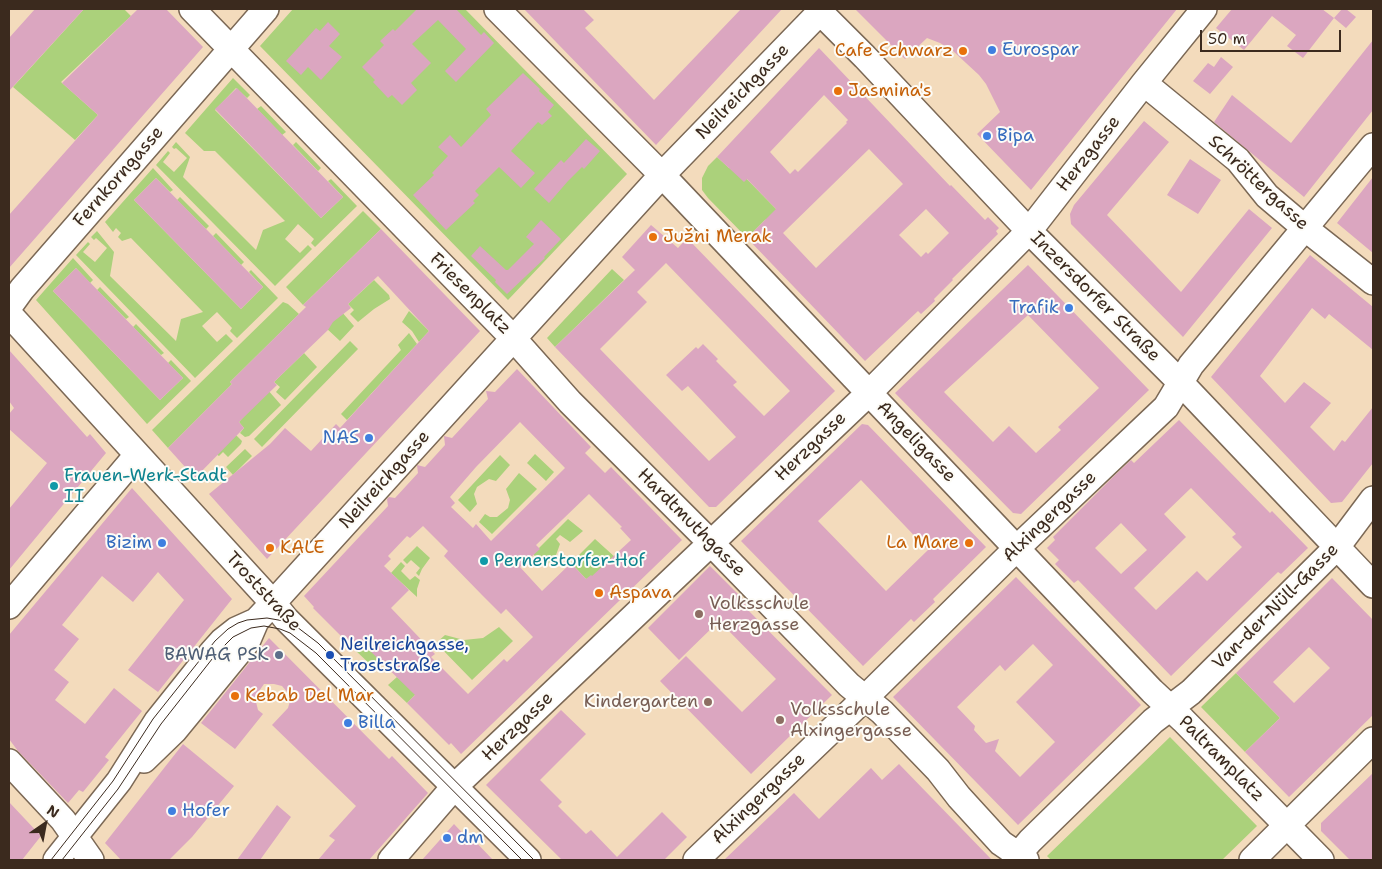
<!DOCTYPE html>
<meta charset="utf-8">
<style>
body{margin:0}
#map{position:relative;width:1382px;height:869px;overflow:hidden;background:#f3dbbc;font-family:"Shantell Sans",sans-serif}
canvas{display:block}
.frame{position:absolute;inset:0;border:10px solid #3b2a1e;pointer-events:none}
.north{position:absolute;left:20px;top:799px;width:50px;height:50px;-webkit-text-stroke:4px #fdfcf7;paint-order:stroke;rotate:33deg;font-size:14px;font-weight:700;line-height:20px;text-align:center;color:#3b2a1e}
.north::after{content:'';display:block;margin:auto;width:18px;height:22px;background:#3b2a1e;clip-path:polygon(50% 0,100% 100%,50% 72%,0 100%)}
.scale{position:absolute;left:1200px;top:30px;width:141px;height:22px;box-sizing:border-box;border:2px solid #3b2a1e;border-top:0;padding-left:6px;font-size:15px;line-height:18px;white-space:nowrap;color:#3b2a1e;-webkit-text-stroke:4px #fdfcf7;paint-order:stroke}
</style>
<div id="map">
<canvas width="1382" height="869"></canvas>
<div class="frame"></div>
<div class="north">N</div>
<div class="scale">50 m</div>
</div>
<script>
const context = document.querySelector('canvas').getContext('2d');
context.lineJoin = 'round';
function fillPath(path, color) {
  context.fillStyle = color;
  context.fill(path, 'evenodd');
}
function toPath(rows) {
  const path = new Path2D();
  for (const r of rows) {
    path.moveTo(r[0], r[1]);
    for (let i = 2; i < r.length; i += 2) path.lineTo(r[i], r[i + 1]);
  }
  return path;
}
function strokePath(path, color, width, dash) {
  context.strokeStyle = color;
  context.lineWidth = width;
  context.lineCap = dash ? 'butt' : 'round';
  context.setLineDash(dash || []);
  context.stroke(path);
}
function write(font, color, halo, rows, align = 'center') {
  context.font = font + ' "Shantell Sans",sans-serif';
  context.lineWidth = 4;
  context.setLineDash([]);
  context.textBaseline = 'middle';
  context.strokeStyle = halo;
  context.fillStyle = color;
  for (const [text, x, y, turn = 0] of rows) {
    context.save();
    context.translate(x, y);
    context.rotate((+turn || 0) * Math.PI / 180);
    context.textAlign = isNaN(turn) ? turn : align;
    if (halo) context.strokeText(text, 0, 0);
    context.fillText(text, 0, 0);
    context.restore();
  }
}
fillPath(toPath([
 [84,9,124,9,131,16,61,82,98,115,75,140,13,87],
 [293,9,465,9,627,174,508,300,260,46],
 [233,78,250,95,247,98,236,88,215,110,321,218,343,197,328,181,331,179,357,206,315,247,311,243,314,239,298,224,285,239,300,253,308,245,312,249,275,286,156,165,168,151,170,153,163,162,174,172,187,158,176,148,174,149,172,147,176,142,190,157,183,177,256,250,263,230,285,221,215,151,204,151,185,133],
 [261,106,286,132,282,135,257,109],
 [296,142,321,168,318,171,293,145],
 [717,157,729,168,733,165,780,213,765,220,747,238,708,198,702,190,702,178,708,166],
 [153,168,173,190,170,192,156,178,134,200,241,309,263,287,249,272,251,270,278,298,237,338,230,331,232,328,217,312,202,326,217,342,226,334,233,341,195,378,76,255,88,242,90,244,83,252,95,262,107,248,96,238,94,240,91,237,97,231,114,252,110,276,176,341,181,319,203,312,131,238,122,241,118,237,121,233,116,228,113,232,105,222],
 [180,197,209,226,206,229,177,200],
 [363,211,381,229,303,305,286,287],
 [216,233,244,262,241,265,213,236],
 [73,258,93,280,90,283,76,268,53,291,160,400,183,378,168,363,171,360,191,381,147,424,36,300],
 [612,269,624,280,555,347,547,338],
 [374,280,389,295,390,299,374,309,358,322,350,314,354,310,348,304],
 [100,287,129,317,126,319,97,290],
 [283,302,288,304,299,314,230,382,232,384,168,448,152,430],
 [341,311,354,326,340,341,325,327],
 [409,311,429,331,419,342,412,331,402,322],
 [136,324,164,353,161,355,133,327],
 [409,333,417,344,347,420,341,414,401,350,398,345],
 [350,341,358,349,262,447,254,439],
 [304,353,317,367,285,400,276,392,280,387,274,382],
 [267,389,281,405,249,436,245,437,240,433,244,428,239,422],
 [231,430,242,441,241,444,228,457,223,452,219,456,216,454],
 [245,449,252,456,233,475,226,467],
 [535,454,554,472,546,481,527,463],
 [500,455,510,465,496,481,489,479,477,487,474,494,477,504,470,512,458,500],
 [519,473,537,489,492,534,479,522,485,514,490,517,497,517,508,508,510,500,506,489],
 [568,519,583,531,570,542,560,535,556,539,560,544,556,555,545,566,533,554],
 [595,539,616,558,596,577,586,579,571,563],
 [417,546,430,558,422,569,419,576,416,573,420,568,411,560,407,564,403,560],
 [401,562,405,566,401,571,410,580,415,576,420,580,417,589,417,597,391,573],
 [499,627,513,641,472,680,436,643,445,635,464,640,483,638],
 [365,640,380,660,373,667,355,650],
 [1236,673,1280,718,1245,752,1201,707],
 [397,677,417,693,407,703,388,685],
 [1170,737,1257,826,1222,860,1051,860,1047,856]
]), '#abd17b');
fillPath(toPath([
 [35,9,84,9,9,91,9,38],
 [138,9,166,9,203,47,9,268,9,215,98,115,62,83],
 [417,9,456,9,481,35,484,32,494,43,456,82,445,71,466,49,438,20,412,44,431,63,411,83,417,90,402,105,392,95,388,98,373,82,375,80,362,67,384,45,380,41,393,29,395,31],
 [524,9,583,9,594,20,585,28,654,100,741,9,782,9,656,145],
 [855,9,1177,9,1031,190,977,134,1000,112,986,84,979,75,953,51,940,43,927,38,905,59],
 [1232,9,1322,9,1334,18,1303,58,1287,46,1296,35,1272,16,1244,50,1216,28],
 [1342,9,1346,9,1356,17,1346,28,1334,18],
 [328,22,340,34,329,46,342,57,321,80,308,67,301,75,286,61,316,28,320,31],
 [1373,40,1373,110,1304,197,1214,122,1232,95,1291,143],
 [819,48,950,186,951,185,985,220,988,217,999,228,996,231,998,234,952,279,953,280,934,299,935,301,921,314,918,311,865,361,747,238,776,209,747,179,744,182,717,157],
 [824,95,848,120,846,122,847,123,798,172,795,169,790,174,770,152],
 [869,149,903,184,816,268,783,233],
 [926,209,949,233,928,254,926,252,921,257,899,235],
 [1221,57,1233,67,1210,94,1193,81,1208,63,1214,67],
 [523,73,540,89,539,91,554,105,548,112,552,116,542,125,538,122,511,151,535,173,521,188,499,167,475,191,479,195,473,201,475,203,446,230,413,195,434,175,432,173,448,156,438,147,450,135,461,147,491,115,486,109],
 [237,88,343,197,321,218,215,109],
 [1144,121,1169,142,1107,215,1181,292,1249,209,1272,228,1183,337,1071,224,1070,214,1074,205],
 [586,139,600,151,584,169,582,167,568,181,549,203,534,189,561,160,564,163],
 [1190,159,1221,180,1198,214,1167,195],
 [1373,177,1373,253,1337,223],
 [156,178,263,287,241,309,134,200],
 [541,220,561,239,544,257,545,258,507,294,495,282,496,280,471,256,480,246,506,270,508,270,534,244,526,237],
 [651,225,678,248,687,238,835,391,716,507,709,507,555,347,635,270,622,257],
 [666,263,790,391,764,416,733,385,737,382,716,361,718,359,703,344,698,349,696,347,666,375,682,391,688,386,736,437,709,461,600,349,647,302,637,292],
 [381,229,480,331,267,559,209,494,270,444,285,428,311,451,336,424,340,428,429,331,378,276,348,304,351,308,333,322,328,330,274,382,277,385,239,422,244,428,195,478,168,448,232,384,230,382,306,307,303,305],
 [1310,255,1373,307,1373,350,1329,314,1325,319,1312,308,1260,376,1285,403,1304,382,1331,403,1310,427,1334,451,1342,440,1345,442,1373,407,1373,463,1342,502,1331,503,1211,377],
 [1028,265,1149,390,1021,514,1013,513,895,393],
 [1028,315,1099,388,1058,427,1061,430,1036,453,1009,426,993,442,944,392],
 [76,268,183,378,160,400,53,291],
 [9,350,87,437,90,434,106,453,9,570,9,509,47,463,9,429,9,414,14,408,9,401],
 [517,369,591,447,585,453,605,473,611,467,682,540,461,754,451,743,449,745,407,703,415,695,362,643,355,650,349,644,341,646,342,637,313,608,314,607,304,596,388,506,387,499,389,497,395,498,418,473,417,465,425,467,445,445,444,436,452,438,488,399,486,391,495,392],
 [520,422,565,468,491,541,476,524,473,528,451,507,455,503,450,497,476,467],
 [589,494,622,527,620,528,631,540,592,576,591,575,586,579,571,563,542,591,520,567,540,549,536,545],
 [423,526,448,551,444,556,482,595,501,614,506,609,533,637,507,662,504,659,468,694,431,657,435,654,391,608,409,590,384,566,391,559,388,556,407,536,410,538],
 [1179,420,1270,513,1272,511,1308,548,1281,574,1278,572,1171,676,1078,580,1074,583,1055,564,1059,560,1047,548,1055,540,1053,537,1115,475,1131,460,1134,463],
 [1191,488,1236,534,1232,537,1242,547,1207,581,1197,571,1156,610,1134,588,1186,537,1164,514],
 [1121,523,1147,550,1121,574,1095,548],
 [862,424,868,425,986,547,933,599,935,602,914,622,911,619,863,666,741,541],
 [861,480,928,550,886,591,818,521],
 [132,488,232,599,158,692,128,670,184,600,158,572,133,602,102,576,62,625,79,639,54,670,69,682,55,700,85,724,114,688,142,711,105,757,109,760,83,792,79,790,68,803,18,751,9,739,9,635],
 [710,566,747,603,744,606,832,695,751,774,660,681,686,656,742,712,776,679,724,626,721,628,716,624,679,660,648,628],
 [1016,577,1141,705,1018,825,893,697],
 [1033,644,1053,665,1016,702,1055,742,1020,777,995,751,999,739,986,743,974,730,975,726,957,707,1000,665,1005,671],
 [1332,578,1373,620,1373,715,1289,797,1245,752,1280,718,1236,673],
 [1309,647,1330,668,1294,703,1273,682],
 [269,638,389,759,392,756,428,793,369,860,318,860,335,840,329,836,356,806,272,725,288,708,290,701,288,693,282,686,274,684,264,684,257,694,256,702,258,710,263,714,235,749,201,723],
 [561,710,586,734,540,780,562,802,558,806,586,834,591,830,617,857,662,812,687,837,664,860,562,860,486,785],
 [183,744,234,786,192,837,169,860,121,860,105,843],
 [899,764,992,860,724,860,794,793,819,819,871,768,882,780],
 [1373,773,1373,860,1350,860,1321,831,1321,823],
 [9,802,41,836,22,860,9,860],
 [277,805,291,817,260,860,237,860],
 [454,824,471,842,473,839,493,860,422,860]
]), '#dba6c0');
const minor = toPath([
 [192,9,513,338,570,402,711,543,849,685,882,712,938,770,959,797,1001,843,1026,860],
 [497,9,662,175,1152,691,1183,720,1321,860],
 [817,9,865,57,1029,231,1181,383,1373,585],
 [1144,83,1238,160,1267,196,1306,229,1373,282],
 [9,307,22,289,266,9],
 [9,314,273,603,286,619,528,860],
 [9,606,137,455],
 [144,760,174,731,247,642,256,621],
 [9,762,63,820,91,860],
 [56,860,119,781,157,721,213,651,222,641,236,630,256,621,273,603,662,175,823,9],
 [391,860,454,787,869,393,1029,231,1144,83,1204,9],
 [696,860,865,698,1017,548,1166,407,1191,365,1373,146],
 [1014,860,1030,841,1153,721,1191,692,1337,547,1373,499],
 [1252,860,1373,740]
]);
strokePath(minor, '#7b6855', 28);
strokePath(minor, '#fff', 25);
strokePath(toPath([
 [51,860,113,781,153,719,215,641,228,629,238,623,247,620,267,618,284,621,297,627,318,643,534,860],
 [62,860,118,789,161,724,216,654,233,637,251,628,264,626,280,629,290,633,316,653,522,860]
]), '#3b2a1e', 1);
for (const [x, y, r, color] of [
 [992,50,5,"#3f7fe0"],
 [963,51,5,"#e8710a"],
 [838,91,5,"#e8710a"],
 [987,136,5,"#3f7fe0"],
 [653,237,5,"#e8710a"],
 [1069,308,5,"#3f7fe0"],
 [369,438,5,"#3f7fe0"],
 [54,486,5,"#0f9aa8"],
 [162,543,5,"#3f7fe0"],
 [969,543,5,"#e8710a"],
 [270,548,5,"#e8710a"],
 [484,561,5,"#0f9aa8"],
 [599,593,5,"#e8710a"],
 [699,614,5,"#8d6e63"],
 [279,655,5,"#5c6f8a"],
 [330,655,5,"#1a4fb4"],
 [235,696,5,"#e8710a"],
 [708,702,5,"#8d6e63"],
 [780,720,5,"#8d6e63"],
 [348,723,5,"#3f7fe0"],
 [172,811,5,"#3f7fe0"],
 [447,838,5,"#3f7fe0"]
]) {
  const dot = new Path2D();
  dot.arc(x, y, r, 0, 2 * Math.PI);
  context.fillStyle = color;
  context.fill(dot);
  strokePath(dot, '#fdfcf7', 2);
}
write('18px', '#366cbe', '#fdfcf7', [
 ["Eurospar",1002,50],
 ["Bipa",997,136],
 ["Trafik",1059,308,"right"],
 ["NAS",359,438,"right"],
 ["Bizim",152,543,"right"],
 ["Billa",358,723],
 ["Hofer",182,811],
 ["dm",457,838]
], 'left');
write('18px', '#c56008', '#fdfcf7', [
 ["Cafe Schwarz",953,51,"right"],
 ["Jasmina's",848,91],
 ["Južni Merak",663,237],
 ["La Mare",959,543,"right"],
 ["KALE",280,548],
 ["Aspava",609,593],
 ["Kebab Del Mar",245,696]
], 'left');
write('18px', '#3b2a1e', '#fdfcf7', [
 ["Neilreichgasse",743,92,-46],
 ["Herzgasse",1089,154,-52],
 ["Fernkorngasse",119,177,-49],
 ["Schröttergasse",1258,183,43],
 ["Friesenplatz",470,294,45],
 ["Inzersdorfer Straße",1095,297,45],
 ["Angeligasse",916,442,46],
 ["Herzgasse",811,447,-44],
 ["Neilreichgasse",385,480,-48],
 ["Alxingergasse",1050,517,-44],
 ["Hardtmuthgasse",691,523,45],
 ["Troststraße",263,592,47],
 ["Van-der-Nüll-Gasse",1276,607,-45],
 ["Herzgasse",518,727,-44],
 ["Paltramplatz",1221,759,45],
 ["Alxingergasse",759,799,-44]
]);
write('18px', '#0d838f', '#fdfcf7', [
 ["Frauen-Werk-Stadt",64,476],
 ["II",64,497],
 ["Pernerstorfer-Hof",494,561]
], 'left');
write('18px', '#785e54', '#fdfcf7', [
 ["Volksschule",709,604],
 ["Herzgasse",709,625],
 ["Kindergarten",698,702,"right"],
 ["Volksschule",790,710],
 ["Alxingergasse",790,731]
], 'left');
write('18px', '#164399', '#fdfcf7', [
 ["Neilreichgasse,",340,645],
 ["Troststraße",340,666]
], 'left');
write('18px', '#4e5e75', '#fdfcf7', [
 ["BAWAG PSK",269,655]
], 'right');
</script>
